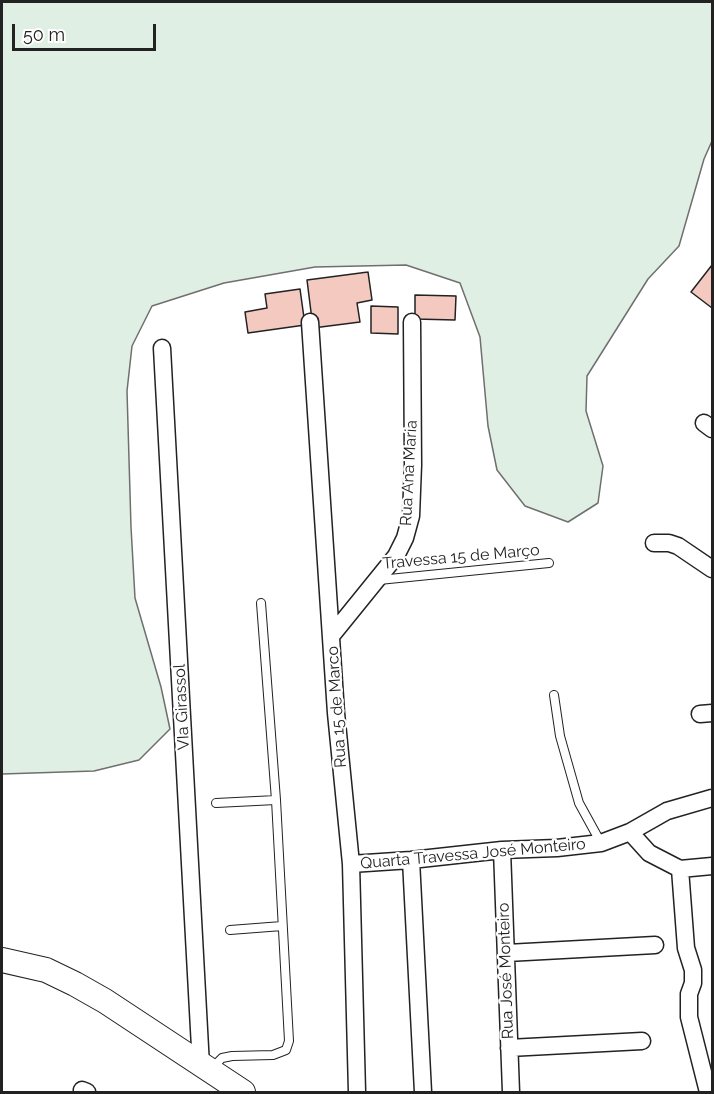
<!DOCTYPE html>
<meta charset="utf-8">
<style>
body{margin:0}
#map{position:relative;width:714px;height:1094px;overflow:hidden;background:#fff;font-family:Raleway,sans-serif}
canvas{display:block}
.frame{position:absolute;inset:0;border:3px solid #222;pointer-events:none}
.scale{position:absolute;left:12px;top:24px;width:144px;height:27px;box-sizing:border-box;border:3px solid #222;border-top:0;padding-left:8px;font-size:18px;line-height:21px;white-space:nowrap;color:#222;-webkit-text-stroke:4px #fff;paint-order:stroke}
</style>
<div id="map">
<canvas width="714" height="1094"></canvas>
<div class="frame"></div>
<div class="scale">50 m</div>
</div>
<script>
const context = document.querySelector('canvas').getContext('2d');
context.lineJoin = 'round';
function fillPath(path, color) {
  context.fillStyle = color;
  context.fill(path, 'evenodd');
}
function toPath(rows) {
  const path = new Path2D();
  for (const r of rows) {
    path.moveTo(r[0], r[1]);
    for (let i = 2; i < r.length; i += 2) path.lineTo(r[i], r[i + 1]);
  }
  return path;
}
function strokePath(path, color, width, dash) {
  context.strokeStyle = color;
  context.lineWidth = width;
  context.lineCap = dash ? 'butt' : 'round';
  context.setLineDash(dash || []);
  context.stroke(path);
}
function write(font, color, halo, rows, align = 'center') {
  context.font = font + ' Raleway,sans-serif';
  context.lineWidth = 4.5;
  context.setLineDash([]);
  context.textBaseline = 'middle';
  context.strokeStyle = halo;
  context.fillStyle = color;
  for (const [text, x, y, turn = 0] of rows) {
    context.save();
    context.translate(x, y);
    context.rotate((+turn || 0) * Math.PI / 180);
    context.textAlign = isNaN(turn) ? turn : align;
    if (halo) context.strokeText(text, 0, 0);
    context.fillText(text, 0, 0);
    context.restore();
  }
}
const green = toPath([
 [2,2,712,2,712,141,704,159,679,246,648,279,587,376,586,411,603,466,598,503,568,522,525,506,497,470,488,426,480,337,460,283,406,265,315,267,224,283,152,306,132,346,127,391,131,527,135,598,161,687,170,729,139,760,94,771,2,774,2,2]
]);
fillPath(green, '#e0efe3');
strokePath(green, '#6f6f6f', 1.5);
const building = toPath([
 [712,265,712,308,691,292,712,265],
 [368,272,372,300,357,303,360,322,313,328,307,280,368,272],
 [300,289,305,325,248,333,245,312,267,308,265,294,300,289],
 [415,295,456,296,455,320,415,319,415,295],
 [371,306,398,307,398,334,371,333,371,306]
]);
fillPath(building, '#f3c9c0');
strokePath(building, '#222', 1.5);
const lane = toPath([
 [379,580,549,563],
 [554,695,560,736,579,803,601,843],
 [216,803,276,800],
 [230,930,282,926],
 [216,1072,218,1062,222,1058,232,1056,273,1055,286,1050,289,1041,276,800,261,603]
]);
const street = toPath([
 [310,322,336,713,351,864,357,1092],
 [162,348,201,1066],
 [704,423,712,429],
 [654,543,669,543,678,546,712,569],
 [332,635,396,556,405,538,411,516,413,465,412,322],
 [700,714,712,713],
 [630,832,649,853,680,869,686,948,693,970,693,983,689,994,689,1017,708,1092],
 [502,850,511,1092],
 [411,860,423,1092],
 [351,864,411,860,502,850,557,848,601,843,630,832,667,811,712,798],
 [680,869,712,866],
 [507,953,655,945],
 [509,1048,642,1041],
 [82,1090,87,1092]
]);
const secondary = toPath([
 [2,960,46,970,75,984,105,1001,243,1092]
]);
strokePath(lane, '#222', 10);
strokePath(street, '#222', 19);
strokePath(secondary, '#222', 26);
strokePath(lane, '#fff', 8);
strokePath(street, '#fff', 16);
strokePath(secondary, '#fff', 24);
write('16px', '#222', '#fff', [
 ["Rua Ana Maria",409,473,-87],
 ["Travessa 15 de Março",461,557,-5],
 ["VIa Girassol",182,707,-93],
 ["Rua 15 de Marco",337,707,-94],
 ["Quarta Travessa José Monteiro",473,854,-5],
 ["Rua José Monteiro",506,971,-92]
]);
</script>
